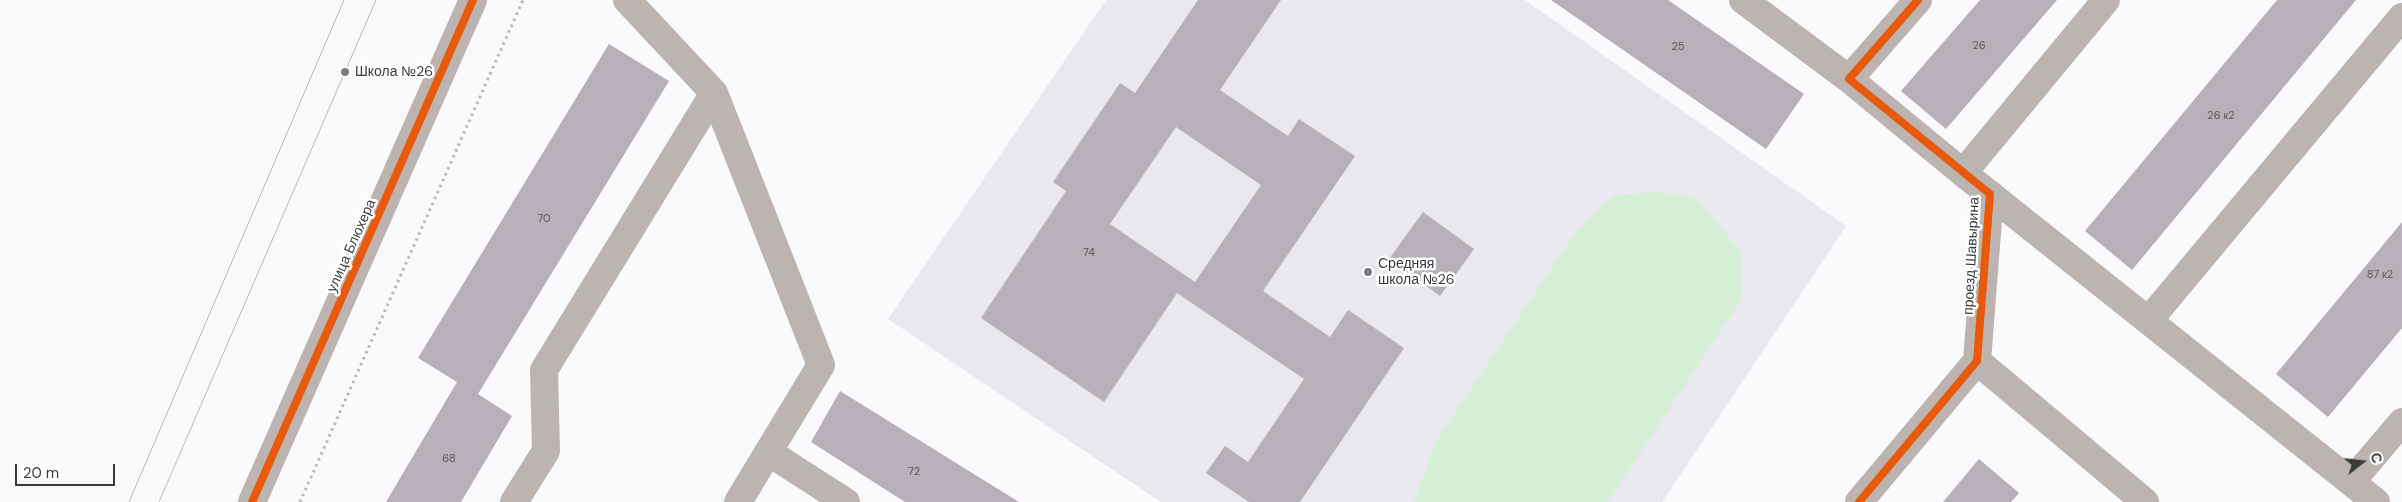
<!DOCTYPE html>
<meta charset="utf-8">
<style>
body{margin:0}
#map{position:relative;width:2402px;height:502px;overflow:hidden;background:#faf9fb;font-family:"DM Sans",sans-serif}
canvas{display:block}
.north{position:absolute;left:2337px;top:437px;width:50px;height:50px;-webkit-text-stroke:4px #fff;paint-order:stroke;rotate:74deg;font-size:14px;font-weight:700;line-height:20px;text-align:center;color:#3b3b3c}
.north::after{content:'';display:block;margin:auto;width:18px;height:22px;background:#3b3b3c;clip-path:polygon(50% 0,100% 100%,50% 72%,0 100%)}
.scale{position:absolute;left:15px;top:464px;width:100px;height:22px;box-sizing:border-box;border:2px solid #3b3b3c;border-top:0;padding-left:6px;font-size:15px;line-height:18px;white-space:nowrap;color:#3b3b3c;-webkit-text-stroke:4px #fff;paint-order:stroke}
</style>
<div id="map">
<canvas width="2402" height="502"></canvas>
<div class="north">С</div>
<div class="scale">20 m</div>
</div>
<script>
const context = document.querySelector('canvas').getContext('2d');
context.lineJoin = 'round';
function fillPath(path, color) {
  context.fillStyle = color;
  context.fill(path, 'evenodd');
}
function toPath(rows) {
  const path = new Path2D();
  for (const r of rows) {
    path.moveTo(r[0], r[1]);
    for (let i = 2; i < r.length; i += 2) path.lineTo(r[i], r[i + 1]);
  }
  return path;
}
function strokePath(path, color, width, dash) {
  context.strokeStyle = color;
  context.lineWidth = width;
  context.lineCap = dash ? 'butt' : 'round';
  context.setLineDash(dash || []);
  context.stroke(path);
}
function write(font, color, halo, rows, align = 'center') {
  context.font = font + ' "DM Sans",sans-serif';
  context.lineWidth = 5;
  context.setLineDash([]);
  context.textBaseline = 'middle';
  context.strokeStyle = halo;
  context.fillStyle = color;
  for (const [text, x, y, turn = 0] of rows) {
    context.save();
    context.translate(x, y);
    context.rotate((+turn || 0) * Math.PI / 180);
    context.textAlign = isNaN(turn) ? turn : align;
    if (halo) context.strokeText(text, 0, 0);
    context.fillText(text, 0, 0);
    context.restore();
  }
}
fillPath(toPath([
 [1106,0,1525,0,1846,226,1662,502,1161,502,888,319]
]), '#e9e8ef');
fillPath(toPath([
 [1654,191,1697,198,1741,252,1741,300,1608,502,1414,502,1436,441,1575,233,1613,196]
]), '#d5efd6');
fillPath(toPath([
 [1198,0,1281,0,1220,90,1288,136,1299,119,1355,156,1263,291,1330,337,1348,310,1404,348,1300,502,1249,502,1206,473,1225,446,1248,462,1304,379,1177,293,1104,402,981,318,1066,191,1053,182,1120,83,1135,93],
 [1176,127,1261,185,1195,282,1110,224],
 [1551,0,1668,0,1804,94,1766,149],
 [1980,0,2057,0,1946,129,1901,91],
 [2277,0,2356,0,2132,270,2085,231],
 [609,44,669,81,478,394,512,416,461,502,386,502,457,382,418,358],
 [1423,212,1474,249,1440,296,1389,259],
 [2402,222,2402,328,2328,417,2276,374],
 [840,391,1019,502,905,502,811,442],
 [1979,459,2019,493,2011,502,1943,502]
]), '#b7afba');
strokePath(toPath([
 [300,502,523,0]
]), '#bcb8b5', 3, [2.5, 4]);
strokePath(toPath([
 [1743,0,1849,79,1963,173,2376,502],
 [1849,79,1918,0],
 [714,93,821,365,738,502],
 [1963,173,2106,0],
 [2149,320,2402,17],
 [1977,361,2145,502],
 [768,452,846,502],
 [2351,482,2402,422],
 [252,502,473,0],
 [514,502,546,451,544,370,714,93,627,0],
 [1859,502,1977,361,1990,194]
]), '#bbb4b0', 28);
strokePath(toPath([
 [129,502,344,0],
 [159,502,376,0]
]), '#bbb8b5', 1);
strokePath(toPath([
 [252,502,473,0],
 [1859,502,1977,361,1990,194,1849,79,1918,0]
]), '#e8590c', 8);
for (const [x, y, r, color] of [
 [345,72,5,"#7e7e7f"],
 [1368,272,5,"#7e7e7f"]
]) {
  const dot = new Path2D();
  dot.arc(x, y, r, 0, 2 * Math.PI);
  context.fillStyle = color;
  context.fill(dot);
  strokePath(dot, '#fff', 2);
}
write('11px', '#5a585c', null, [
 ["26",1979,46],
 ["25",1678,47],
 ["26 к2",2221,116],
 ["70",544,219],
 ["74",1089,253],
 ["87 к2",2380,275],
 ["68",449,459],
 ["72",914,472]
]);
write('14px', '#3b3b3c', '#fff', [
 ["Школа №26",355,72],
 ["Средняя",1378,264],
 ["школа №26",1378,280]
], 'left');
write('14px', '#3b3b3c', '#fff', [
 ["улица Блюхера",352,246,-66],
 ["проезд Шавырина",1972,256,-87]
]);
</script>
